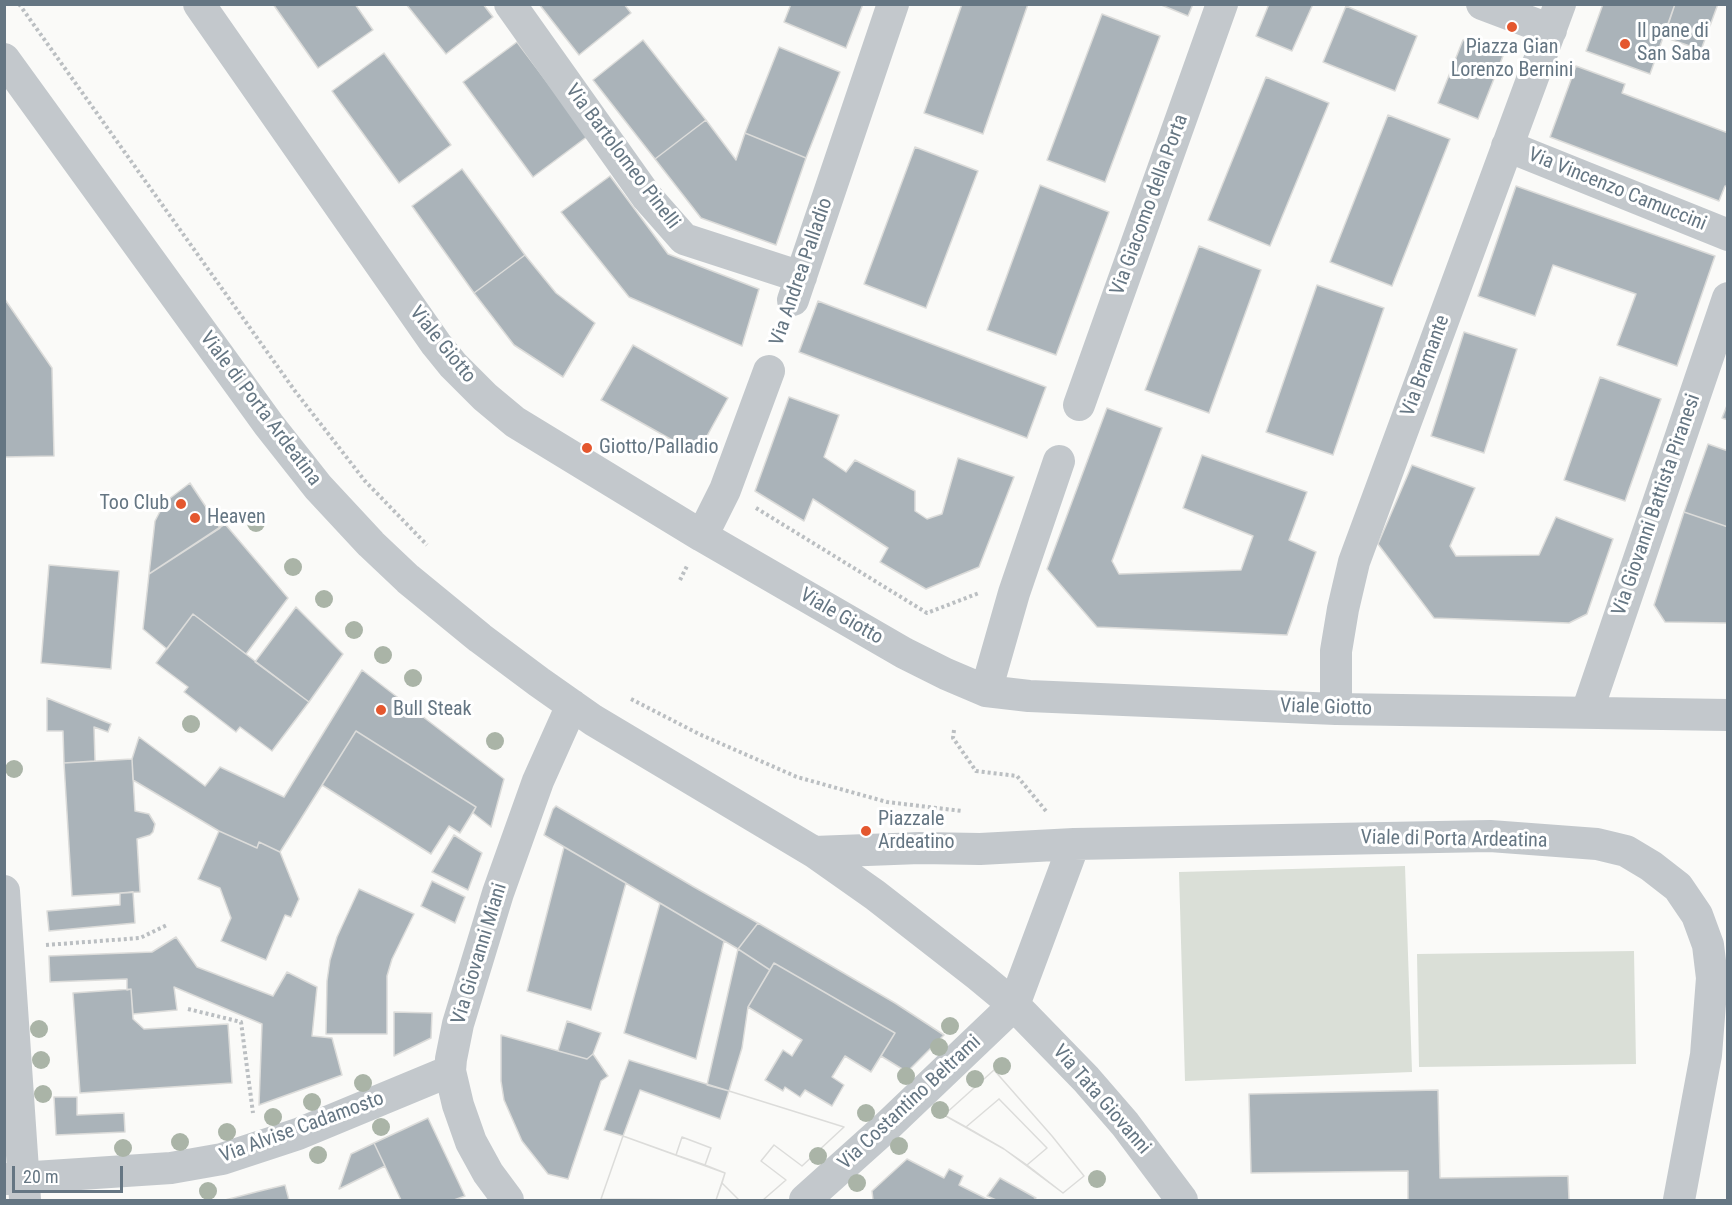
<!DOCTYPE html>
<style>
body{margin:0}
#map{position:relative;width:1732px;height:1205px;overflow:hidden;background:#fafaf8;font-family:"Roboto Condensed",sans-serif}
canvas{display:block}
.frame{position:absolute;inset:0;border:6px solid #657683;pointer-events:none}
.scale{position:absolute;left:12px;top:1166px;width:111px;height:27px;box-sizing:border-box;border:3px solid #657683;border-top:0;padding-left:8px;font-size:18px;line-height:21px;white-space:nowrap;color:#657683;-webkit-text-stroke:4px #fff;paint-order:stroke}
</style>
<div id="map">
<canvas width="1732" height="1205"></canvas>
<div class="frame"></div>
<div class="scale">20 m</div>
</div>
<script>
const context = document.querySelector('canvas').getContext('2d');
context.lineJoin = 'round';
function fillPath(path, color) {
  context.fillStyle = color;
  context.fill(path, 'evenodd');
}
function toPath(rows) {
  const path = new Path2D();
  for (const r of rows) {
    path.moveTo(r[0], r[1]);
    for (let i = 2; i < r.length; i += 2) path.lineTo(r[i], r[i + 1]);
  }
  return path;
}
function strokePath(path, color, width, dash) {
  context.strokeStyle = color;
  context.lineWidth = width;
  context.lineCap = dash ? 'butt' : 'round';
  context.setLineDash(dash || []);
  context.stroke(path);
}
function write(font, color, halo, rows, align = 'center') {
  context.font = font + ' "Roboto Condensed",sans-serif';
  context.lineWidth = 6;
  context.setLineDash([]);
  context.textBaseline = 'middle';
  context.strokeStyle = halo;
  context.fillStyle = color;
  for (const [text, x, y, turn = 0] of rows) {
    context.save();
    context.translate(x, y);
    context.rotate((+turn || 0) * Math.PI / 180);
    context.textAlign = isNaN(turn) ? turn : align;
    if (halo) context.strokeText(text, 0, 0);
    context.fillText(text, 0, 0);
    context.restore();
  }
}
fillPath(toPath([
 [1405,866,1412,1072,1185,1081,1179,872],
 [1634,951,1636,1064,1419,1067,1417,954]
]), '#dadfd7');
const building = toPath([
 [273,4,355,4,373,30,318,68,273,4],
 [406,4,483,4,493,17,446,54,406,4],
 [539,4,624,4,631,13,579,55,539,4],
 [791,4,863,4,846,48,784,22,791,4],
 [962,4,1028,4,983,134,924,113,962,4],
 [1159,4,1193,4,1188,16,1159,4],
 [1269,4,1313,4,1292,51,1256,36,1269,4],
 [1603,4,1675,4,1650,74,1586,51,1603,4],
 [1675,4,1718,4,1701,50,1664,37,1675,4],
 [1346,6,1417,36,1395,91,1323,62,1346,6],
 [1102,14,1160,36,1105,182,1047,160,1102,14],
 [643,40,706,120,655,159,593,80,643,40],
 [1463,40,1503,56,1478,119,1438,103,1463,40],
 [517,42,588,136,533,177,463,82,517,42],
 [779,47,840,72,806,158,745,133,779,47],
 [384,53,451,145,399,183,332,91,384,53],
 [1576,66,1625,84,1622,93,1728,133,1728,186,1725,186,1719,201,1550,137,1576,66],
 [1266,77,1329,103,1270,246,1208,220,1266,77],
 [1388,115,1450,139,1392,286,1330,262,1388,115],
 [706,120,736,160,745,133,806,158,776,245,701,218,655,159,706,120],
 [915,147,978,171,926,308,864,284,915,147],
 [462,169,525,255,474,293,412,206,462,169],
 [610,176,668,254,759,289,742,346,629,297,561,212,610,176],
 [1040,185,1109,212,1056,355,987,330,1040,185],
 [1516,186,1715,256,1677,366,1617,345,1636,294,1553,265,1535,316,1478,296,1516,186],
 [1199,246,1261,270,1209,413,1145,390,1199,246],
 [525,255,556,293,595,323,563,377,514,345,474,293,525,255],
 [1317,285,1384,308,1333,455,1266,432,1317,285],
 [4,298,52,368,54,456,4,457,4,298],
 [818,301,1046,387,1027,438,799,352,818,301],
 [1464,332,1517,349,1484,453,1431,436,1464,332],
 [633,345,728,398,697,454,601,400,633,345],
 [1600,377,1661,399,1625,501,1564,480,1600,377],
 [789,397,839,415,824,457,846,472,855,460,915,491,915,511,927,519,942,514,958,458,1014,477,979,567,926,589,880,562,888,548,813,499,804,521,755,491,789,397],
 [1728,403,1728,420,1722,418,1728,403],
 [1107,408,1162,428,1112,561,1119,574,1241,570,1253,536,1183,508,1202,455,1307,492,1289,540,1316,552,1287,635,1097,627,1047,569,1107,408],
 [1708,444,1728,451,1728,527,1684,512,1708,444],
 [1412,465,1475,488,1450,546,1456,556,1539,555,1556,517,1613,539,1587,614,1569,623,1434,618,1378,544,1412,465],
 [190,483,220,528,149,574,155,521,165,502,190,483],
 [1684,512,1728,527,1728,623,1665,622,1654,605,1684,512],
 [225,524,288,598,246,654,193,614,167,649,143,629,149,574,225,524],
 [49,565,119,571,111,669,41,663,49,565],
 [296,607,343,654,309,702,255,662,296,607],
 [193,614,309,702,272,751,240,727,236,732,184,692,188,687,156,663,193,614],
 [362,670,504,779,491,827,473,813,476,807,356,731,280,852,259,842,257,848,219,831,133,780,132,759,139,737,205,786,220,767,284,797,362,670],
 [47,698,111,724,108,732,94,727,95,761,64,763,63,731,47,731,47,698],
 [356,731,476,807,460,833,449,826,431,854,322,785,356,731],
 [132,759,135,811,149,814,155,824,153,832,150,835,137,839,140,892,72,896,64,763,132,759],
 [556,806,694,887,758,923,738,949,544,835,553,809,556,806],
 [219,831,257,848,259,842,280,852,299,899,291,917,285,915,266,960,221,941,231,918,220,888,198,879,219,831],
 [454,835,482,853,468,890,432,872,454,835],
 [564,847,626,883,591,1010,527,991,564,847],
 [432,881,465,897,455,923,421,906,432,881],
 [359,889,414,914,392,959,387,976,387,1034,326,1034,327,981,330,960,337,937,359,889],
 [133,892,135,923,49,931,47,911,120,905,120,893,133,892],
 [660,903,724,941,696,1059,624,1033,660,903],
 [758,923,895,1003,944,1035,907,1072,881,1056,895,1033,774,963,770,970,738,949,758,923],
 [176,937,197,967,273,996,287,972,317,987,312,1036,332,1038,342,1075,259,1105,262,1024,174,987,177,1010,133,1014,131,989,127,990,127,979,50,982,49,956,152,952,176,937],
 [738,949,770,970,748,1007,742,1048,729,1091,707,1085,738,949],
 [774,963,895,1033,871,1072,845,1056,832,1077,844,1085,832,1106,805,1090,800,1097,785,1087,783,1091,765,1080,783,1050,792,1056,802,1040,748,1007,774,963],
 [131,989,133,1019,144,1029,228,1024,232,1083,80,1093,73,993,131,989],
 [394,1012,432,1013,431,1038,394,1056,394,1012],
 [567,1021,601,1033,593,1054,587,1059,558,1051,567,1021],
 [501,1035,587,1059,593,1054,608,1076,601,1081,568,1179,548,1174,522,1141,504,1100,501,1081,501,1035],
 [629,1060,729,1091,844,1127,802,1166,774,1145,761,1161,786,1180,763,1200,739,1200,722,1183,716,1200,605,1200,601,1199,623,1136,604,1130,629,1060],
 [682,1137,711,1148,705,1165,676,1155,682,1137],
 [994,1070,1052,1136,1084,1176,1063,1193,1004,1149,944,1115,994,1070],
 [994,1070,1052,1136,1084,1176,1063,1193,1027,1165,1047,1148,999,1099,966,1127,944,1115,994,1070],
 [640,1090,720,1119,729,1091,844,1127,802,1166,774,1145,761,1161,786,1180,763,1200,739,1200,722,1183,725,1173,705,1165,711,1148,682,1137,676,1155,623,1136,640,1090],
 [1438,1090,1440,1178,1568,1176,1569,1200,1408,1200,1408,1171,1251,1173,1249,1094,1438,1090],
 [54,1097,77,1097,77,1115,124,1113,125,1132,56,1135,54,1097],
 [999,1099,1047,1148,1027,1165,1004,1149,966,1127,999,1099],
 [428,1118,465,1196,454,1200,401,1200,374,1143,428,1118],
 [623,1136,725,1173,716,1200,601,1199,623,1136],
 [374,1143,385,1166,339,1189,351,1154,374,1143],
 [907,1159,944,1178,949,1169,963,1176,959,1185,989,1200,873,1200,872,1191,907,1159],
 [1000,1178,1036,1198,1033,1200,996,1200,987,1196,1000,1178],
 [285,1185,289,1200,225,1200,260,1191,285,1185]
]);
fillPath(building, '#aab3b9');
strokePath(building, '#dcdcda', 1.5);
strokePath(toPath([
 [19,4,295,391,365,481,427,545],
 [756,508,927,613,979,593],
 [680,580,687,566],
 [631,699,699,734,797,777,887,802,962,811],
 [954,730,953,738,976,771,1017,776,1046,811],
 [46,945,140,938,167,925],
 [188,1009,241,1022,253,1113]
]), '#bbbfc2', 4, [3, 3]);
strokePath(toPath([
 [199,4,436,344,453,365,485,397,515,422,702,536,904,653,946,674,986,691,1029,696,1336,709,1728,715],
 [510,4,647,197,684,239,801,277],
 [1482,4,1551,30],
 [4,59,269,425,318,487,371,544,408,579,480,638,539,682,593,720,814,852,875,895,979,976,1014,1005,1086,1079,1125,1124,1182,1200],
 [1507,146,1728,235],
 [793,300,893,4],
 [1079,405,1222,4],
 [702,536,725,490,769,371],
 [986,691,1014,593,1059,461],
 [1336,709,1336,651,1343,609,1354,562,1560,4],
 [1587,712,1728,298],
 [814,852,920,848,980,849,1074,844,1490,836,1597,844,1626,851,1651,866,1678,887,1697,915,1708,945,1712,978,1706,1055,1679,1200],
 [4,891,25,1199],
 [4,1179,171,1168,222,1159,298,1134,450,1071],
 [508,1200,488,1173,471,1142,458,1105,450,1071,451,1059,458,1024,498,893,538,781,572,705],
 [805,1200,883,1130,1014,1005,1074,844]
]), '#c3c8cc', 32);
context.fillStyle = '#aab4a7';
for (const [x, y] of [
 [256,523],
 [293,567],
 [324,599],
 [354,630],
 [383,655],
 [413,678],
 [191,724],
 [495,741],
 [14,769],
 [950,1026],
 [39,1029],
 [939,1047],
 [41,1060],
 [1002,1066],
 [906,1076],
 [975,1079],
 [363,1083],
 [43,1094],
 [312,1102],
 [940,1110],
 [866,1113],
 [273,1117],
 [381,1127],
 [227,1132],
 [180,1142],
 [899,1146],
 [123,1148],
 [318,1155],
 [818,1156],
 [1097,1179],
 [857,1183],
 [208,1191]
]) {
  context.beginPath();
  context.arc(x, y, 9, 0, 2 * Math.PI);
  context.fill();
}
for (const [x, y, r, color] of [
 [1512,27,6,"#e4572e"],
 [1625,44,6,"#e4572e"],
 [587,448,6,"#e4572e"],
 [181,504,6,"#e4572e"],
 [195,518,6,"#e4572e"],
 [381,710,6,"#e4572e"],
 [866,831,6,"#e4572e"]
]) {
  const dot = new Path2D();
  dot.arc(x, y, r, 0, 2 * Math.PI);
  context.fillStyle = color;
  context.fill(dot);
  strokePath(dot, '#fff', 2);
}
write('20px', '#657683', '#fff', [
 ["Il pane di",1637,32],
 ["San Saba",1637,55],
 ["Piazza Gian",1512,48,"center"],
 ["Lorenzo Bernini",1512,71,"center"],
 ["Giotto/Palladio",599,448],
 ["Too Club",169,504,"right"],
 ["Heaven",207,518],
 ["Bull Steak",393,710],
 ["Piazzale",878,820],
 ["Ardeatino",878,843]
], 'left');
write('20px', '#657683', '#fff', [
 ["Via Bartolomeo Pinelli",622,157,53],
 ["Via Vincenzo Camuccini",1617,190,22],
 ["Via Giacomo della Porta",1150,205,-70],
 ["Via Andrea Palladio",802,272,-71],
 ["Viale Giotto",442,345,51],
 ["Via Bramante",1426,366,-70],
 ["Viale di Porta Ardeatina",260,409,53],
 ["Via Giovanni Battista Piranesi",1657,505,-71],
 ["Viale Giotto",841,617,30],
 ["Viale Giotto",1326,708,2],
 ["Viale di Porta Ardeatina",1454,840,1],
 ["Via Giovanni Miani",480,954,-73],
 ["Via Tata Giovanni",1101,1100,49],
 ["Via Costantino Beltrami",910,1103,-43],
 ["Via Alvise Cadamosto",302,1128,-20]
]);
</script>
